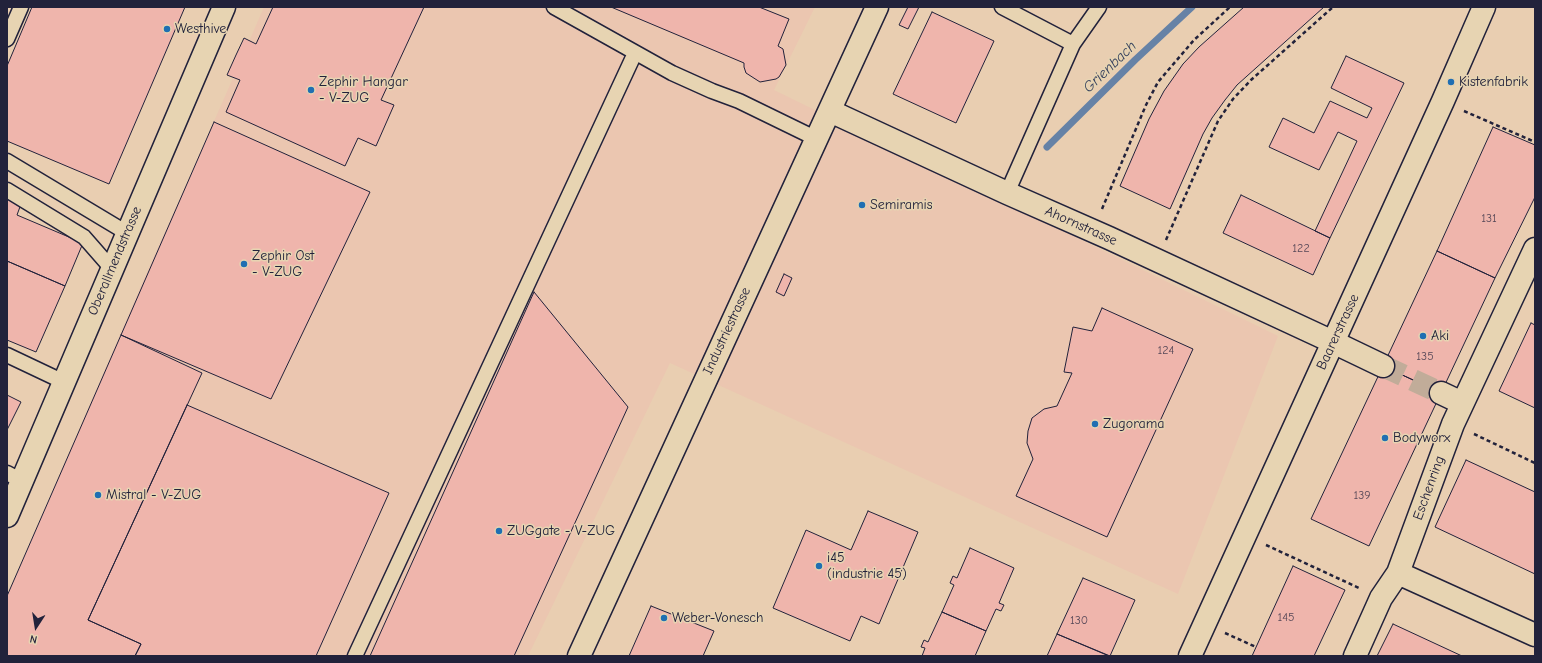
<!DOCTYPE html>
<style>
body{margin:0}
#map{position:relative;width:1542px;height:663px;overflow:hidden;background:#e9ceb1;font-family:"Comic Neue",sans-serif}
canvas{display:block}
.frame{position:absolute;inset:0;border:8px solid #22223b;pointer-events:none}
.north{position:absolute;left:16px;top:607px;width:40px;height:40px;-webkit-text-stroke:3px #e7d4b2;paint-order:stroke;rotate:192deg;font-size:11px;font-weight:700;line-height:16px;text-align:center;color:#22223b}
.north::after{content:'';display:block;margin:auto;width:14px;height:18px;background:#22223b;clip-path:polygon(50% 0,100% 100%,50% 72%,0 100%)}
</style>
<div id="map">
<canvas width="1542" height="663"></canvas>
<div class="frame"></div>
<div class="north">N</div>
</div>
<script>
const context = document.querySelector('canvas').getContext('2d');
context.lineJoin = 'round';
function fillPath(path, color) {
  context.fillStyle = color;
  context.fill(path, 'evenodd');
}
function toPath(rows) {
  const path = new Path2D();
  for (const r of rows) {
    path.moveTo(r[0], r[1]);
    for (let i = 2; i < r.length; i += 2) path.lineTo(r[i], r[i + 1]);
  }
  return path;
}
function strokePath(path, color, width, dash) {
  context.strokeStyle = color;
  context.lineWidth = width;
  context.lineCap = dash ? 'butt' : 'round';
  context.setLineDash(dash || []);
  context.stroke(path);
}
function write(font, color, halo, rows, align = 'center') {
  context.font = font + ' "Comic Neue",sans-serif';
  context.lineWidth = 3;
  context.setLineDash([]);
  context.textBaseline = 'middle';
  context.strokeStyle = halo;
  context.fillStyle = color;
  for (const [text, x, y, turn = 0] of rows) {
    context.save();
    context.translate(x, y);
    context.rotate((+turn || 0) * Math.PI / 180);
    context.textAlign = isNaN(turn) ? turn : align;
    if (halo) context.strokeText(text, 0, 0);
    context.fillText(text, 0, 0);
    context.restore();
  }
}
fillPath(toPath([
 [264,7,815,7,774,90,1278,336,1178,594,670,363,528,656,7,656,7,597,149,267,191,174]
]), '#ebc6b0');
strokePath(toPath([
 [1047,147,1135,60,1192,7]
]), '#6682a6', 7);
const building = toPath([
 [32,7,185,7,109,184,7,141,7,66,32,7],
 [273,7,424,7,381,100,394,105,376,146,358,138,345,166,226,112,240,80,227,75,236,55,244,38,256,44,273,7],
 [611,7,759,7,789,19,778,46,783,49,786,65,779,77,776,79,760,82,746,73,744,67,744,63,611,7],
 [908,7,919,7,908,29,899,25,908,7],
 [1244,7,1324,7,1237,85,1225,100,1212,118,1203,134,1170,209,1120,186,1149,119,1164,91,1183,64,1199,47,1244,7],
 [932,12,994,41,956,123,893,94,932,12],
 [1346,56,1404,83,1330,238,1315,231,1357,141,1338,132,1319,170,1269,147,1283,118,1314,133,1330,101,1367,118,1372,108,1331,88,1346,56],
 [214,122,370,192,271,399,121,335,214,122],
 [1493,127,1535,145,1535,197,1495,278,1437,251,1493,127],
 [1241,195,1330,238,1313,275,1223,233,1241,195],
 [7,198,21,204,17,215,83,243,65,286,7,261,7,198],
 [1437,251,1495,278,1441,393,1383,366,1437,251],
 [7,261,65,286,36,352,7,340,7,261],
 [784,274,792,278,784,296,776,292,784,274],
 [534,292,628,407,514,656,370,656,534,292],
 [1102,308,1193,349,1107,537,1016,496,1033,459,1027,443,1028,431,1032,418,1044,409,1057,406,1072,373,1064,372,1073,327,1092,331,1102,308],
 [1531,323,1535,325,1535,408,1499,391,1531,323],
 [121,335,202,373,88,620,141,644,135,656,7,656,7,596,121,335],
 [1383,366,1441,393,1369,546,1311,519,1383,366],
 [7,395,21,402,7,430,7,395],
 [187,405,389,493,316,656,135,656,141,644,88,620,187,405],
 [1466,460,1535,492,1535,574,1435,527,1466,460],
 [868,511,918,532,879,624,861,616,850,641,773,608,806,530,851,550,868,511],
 [970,548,1014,568,999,603,1004,605,1001,611,996,609,986,631,942,612,954,585,950,583,953,576,957,578,970,548],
 [1293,566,1345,590,1314,656,1252,656,1293,566],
 [1083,578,1135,600,1110,656,1057,634,1083,578],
 [651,606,714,631,703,656,629,656,651,606],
 [942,612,986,631,975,656,922,656,925,648,921,647,924,640,928,642,942,612],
 [1393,624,1462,656,1377,656,1393,624],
 [1057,634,1109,656,1047,656,1057,634]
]);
fillPath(building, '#efb5ac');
strokePath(building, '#22223b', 1);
strokePath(toPath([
 [1383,366,1441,393]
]), '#c1ac99', 22, [22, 11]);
const lane = toPath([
 [554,7,672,73,712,91,739,101,817,139],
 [1002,7,1073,44],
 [7,39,21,7],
 [7,161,127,233],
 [7,190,84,237,112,269],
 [1007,193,1073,44,1099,7],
 [7,355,64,382],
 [7,473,22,481],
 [355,656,635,53]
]);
const street = toPath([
 [1333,342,1383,366],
 [1441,393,1462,403],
 [7,516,224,7],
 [1398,573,1535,635],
 [1355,656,1381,598,1398,573,1453,424,1535,249]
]);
const secondary = toPath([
 [830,111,1007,193,1109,238,1333,342],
 [579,656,877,7],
 [1190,656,1443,101,1484,7]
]);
strokePath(lane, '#22223b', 17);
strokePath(street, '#22223b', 25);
strokePath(secondary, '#22223b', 25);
strokePath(toPath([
 [1464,111,1535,142],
 [1102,209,1146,105,1158,82,1194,40,1230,7],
 [1166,240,1218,121,1233,99,1251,80,1333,7],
 [1474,434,1535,463],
 [1266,545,1359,588],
 [1225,633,1256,647]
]), '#22223b', 2.5, [4, 3]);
strokePath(lane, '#e7d4b2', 14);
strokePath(street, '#e7d4b2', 22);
strokePath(secondary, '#e7d4b2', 22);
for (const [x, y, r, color] of [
 [167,29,4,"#1f6fb2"],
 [1451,82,4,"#1f6fb2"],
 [311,90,4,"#1f6fb2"],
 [862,205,4,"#1f6fb2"],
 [244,264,4,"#1f6fb2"],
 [1423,336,4,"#1f6fb2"],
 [1095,424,4,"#1f6fb2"],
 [1385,438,4,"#1f6fb2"],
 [98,495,4,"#1f6fb2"],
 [499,531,4,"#1f6fb2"],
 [819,566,4,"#1f6fb2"],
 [664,618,4,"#1f6fb2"]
]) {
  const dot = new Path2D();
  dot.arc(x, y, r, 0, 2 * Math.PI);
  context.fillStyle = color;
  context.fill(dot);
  strokePath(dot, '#e7d4b2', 1.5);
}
write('12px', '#554757', null, [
 ["131",1489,219],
 ["122",1301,249],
 ["124",1166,351],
 ["135",1425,357],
 ["139",1362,496],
 ["145",1286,618],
 ["130",1079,621]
]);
write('14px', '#22223b', '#e7d4b2', [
 ["Westhive",175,29],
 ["Zephir Hangar",319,82],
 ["- V-ZUG",319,98],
 ["Kistenfabrik",1459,82],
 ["Semiramis",870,205],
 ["Zephir Ost",252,256],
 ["- V-ZUG",252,272],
 ["Aki",1431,336],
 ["Zugorama",1103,424],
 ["Bodyworx",1393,438],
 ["Mistral - V-ZUG",106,495],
 ["ZUGgate - V-ZUG",507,531],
 ["i45",827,558],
 ["(industrie 45)",827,574],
 ["Weber-Vonesch",672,618]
], 'left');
write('14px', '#22223b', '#e7d4b2', [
 ["Ahornstrasse",1081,226,24],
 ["Oberallmendstrasse",115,261,-67],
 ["Industriestrasse",727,331,-65],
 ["Baarerstrasse",1338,332,-65],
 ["Eschenring",1429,488,-70]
]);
write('italic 15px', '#39425f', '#e7d4b2', [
 ["Grienbach",1110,67,-44]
]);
</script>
